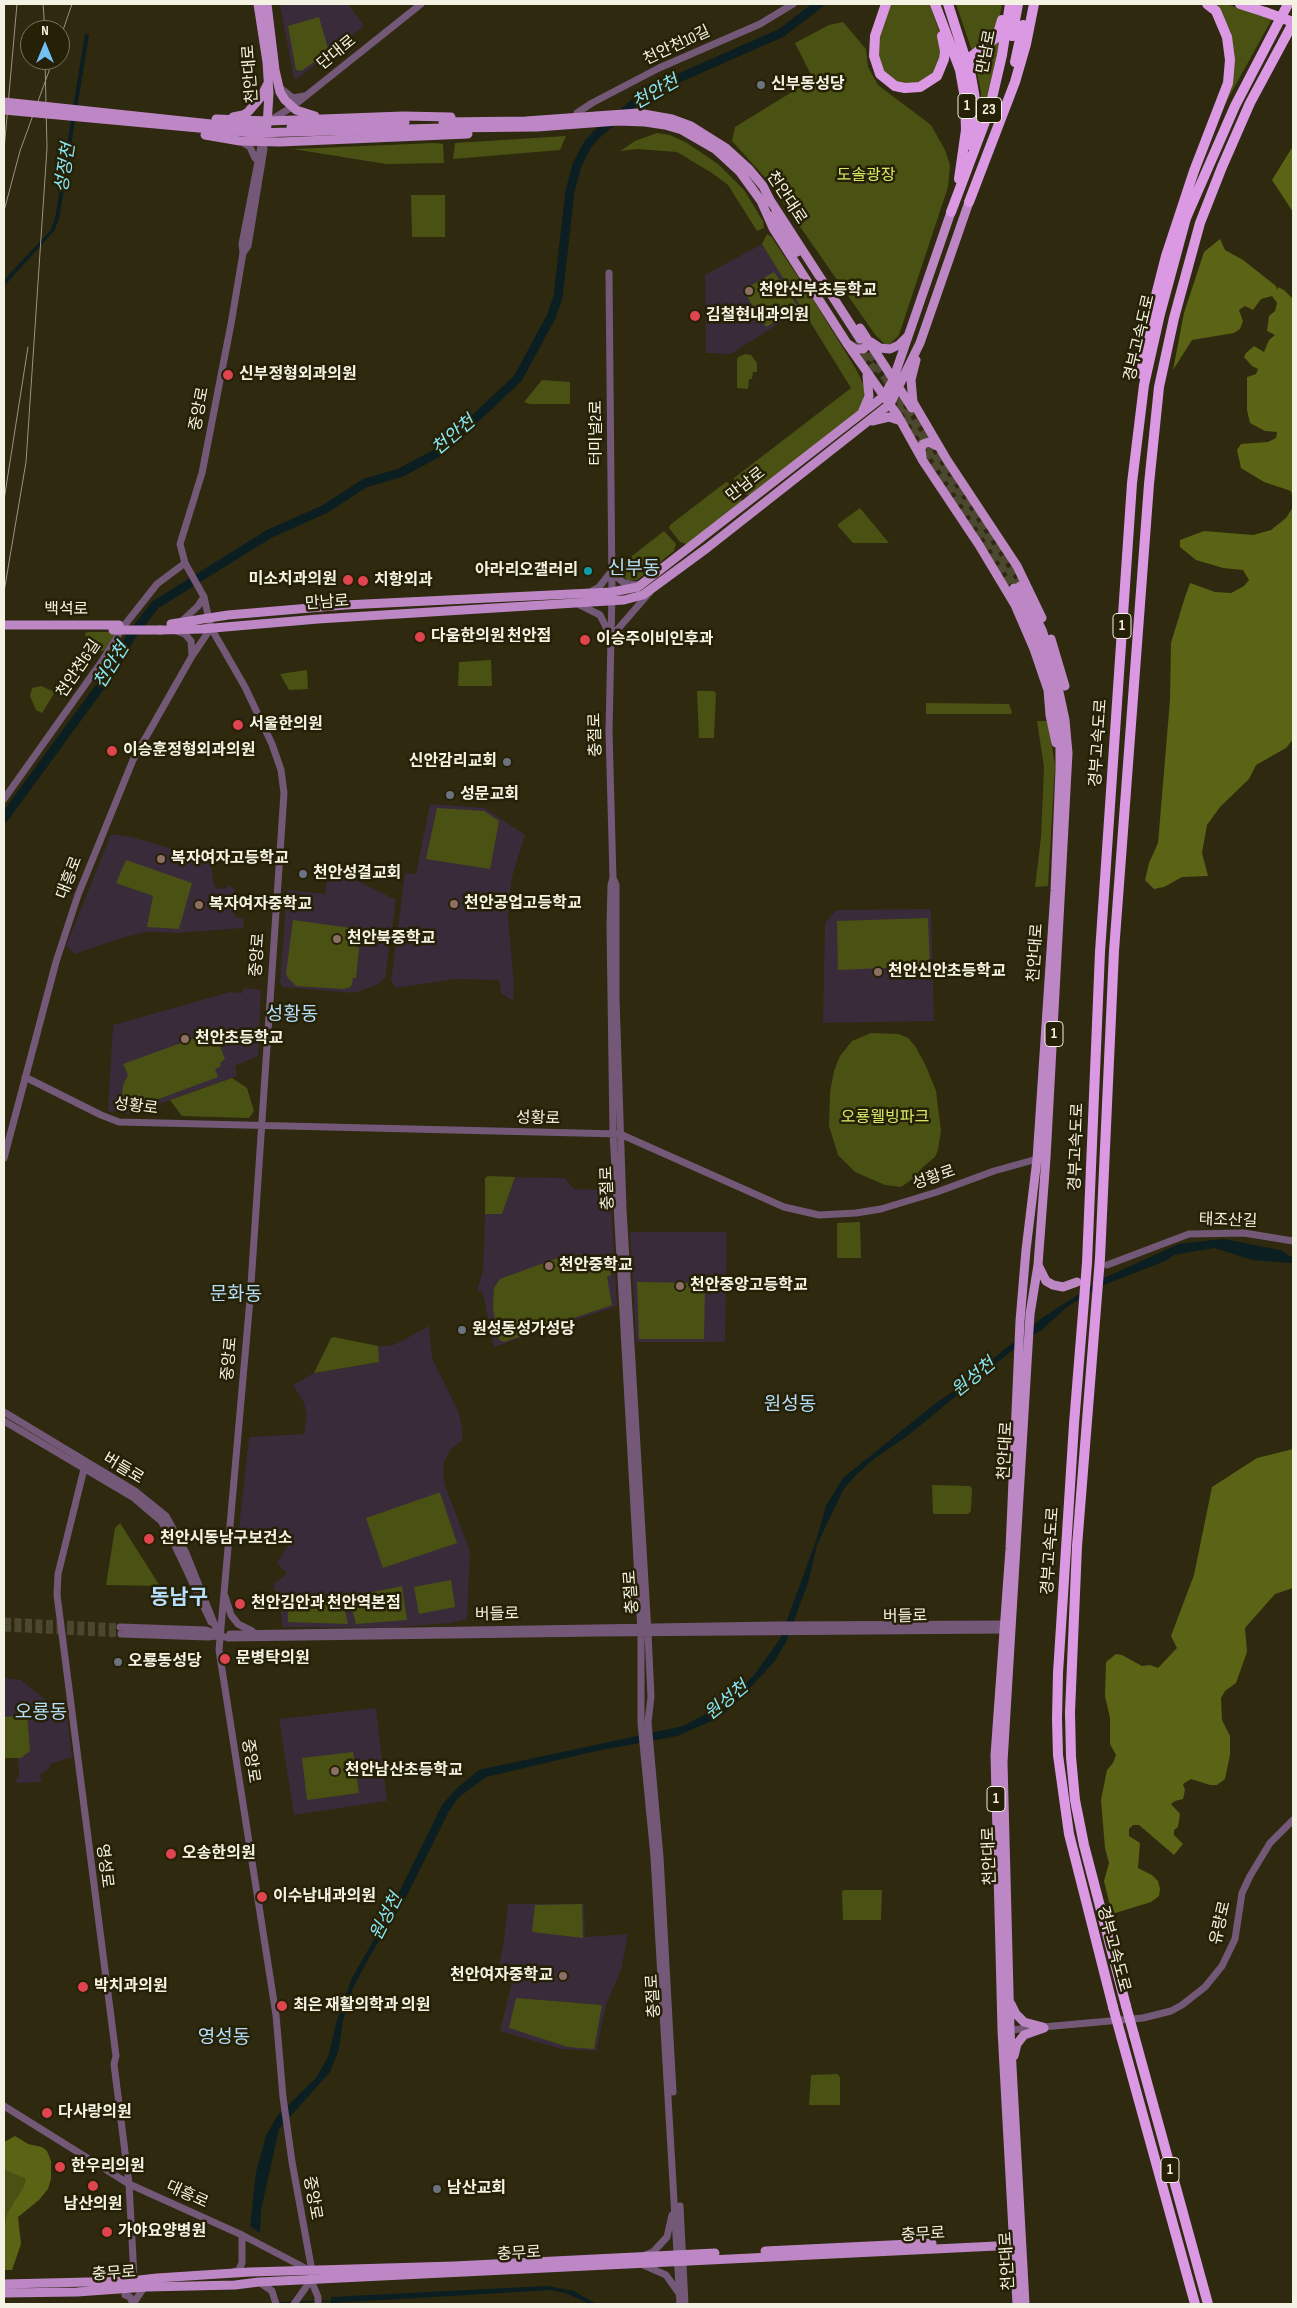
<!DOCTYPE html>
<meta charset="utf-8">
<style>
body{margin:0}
#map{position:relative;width:1297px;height:2308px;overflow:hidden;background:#2e290f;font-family:"Sofia Sans Condensed",sans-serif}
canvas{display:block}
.frame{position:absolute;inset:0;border:5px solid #f4f2e2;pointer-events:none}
.north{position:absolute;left:20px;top:20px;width:50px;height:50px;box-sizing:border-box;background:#252006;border:1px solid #78745e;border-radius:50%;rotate:0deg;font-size:14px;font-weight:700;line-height:20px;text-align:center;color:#f4f2e2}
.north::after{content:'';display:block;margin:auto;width:18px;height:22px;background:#71c1f5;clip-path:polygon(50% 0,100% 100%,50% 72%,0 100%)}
</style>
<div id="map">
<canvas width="1297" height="2308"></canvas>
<div class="frame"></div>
<div class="north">N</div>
</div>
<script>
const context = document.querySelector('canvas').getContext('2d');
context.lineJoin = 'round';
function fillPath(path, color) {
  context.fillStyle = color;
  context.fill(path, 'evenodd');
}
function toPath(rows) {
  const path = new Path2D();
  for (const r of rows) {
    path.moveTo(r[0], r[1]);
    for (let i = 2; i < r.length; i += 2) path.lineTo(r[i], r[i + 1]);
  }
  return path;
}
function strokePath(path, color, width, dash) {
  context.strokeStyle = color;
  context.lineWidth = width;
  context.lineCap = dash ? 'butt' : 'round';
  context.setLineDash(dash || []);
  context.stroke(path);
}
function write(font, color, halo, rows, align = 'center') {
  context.font = font + ' "Sofia Sans Condensed","Noto Sans KR",sans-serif';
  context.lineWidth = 5;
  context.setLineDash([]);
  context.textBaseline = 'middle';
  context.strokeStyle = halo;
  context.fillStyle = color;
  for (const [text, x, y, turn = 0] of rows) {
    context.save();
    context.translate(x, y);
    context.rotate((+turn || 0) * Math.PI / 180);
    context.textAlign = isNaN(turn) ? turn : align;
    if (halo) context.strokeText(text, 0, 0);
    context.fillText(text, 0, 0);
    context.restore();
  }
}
fillPath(toPath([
 [280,4,348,4,364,26,297,79,294,78],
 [762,244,803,308,731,354,706,353,705,275],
 [430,804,485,808,525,835,512,877,509,898,508,918,514,983,513,1001,501,993,499,980,455,979,396,988,391,981,405,873,416,874],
 [111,834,132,837,210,860,214,885,216,888,225,889,229,885,235,890,232,899,234,909,235,917,244,919,243,928,178,933,147,932,128,936,75,954,66,946],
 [328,870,354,879,396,900,385,978,377,985,354,993,283,987,280,983,287,890,325,894],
 [931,909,934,1021,823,1023,825,923,836,910],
 [243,988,261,990,258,1056,235,1066,237,1076,131,1114,108,1111,113,1025,230,992,242,993],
 [515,1177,565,1178,574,1189,607,1190,608,1200,611,1203,617,1306,494,1347,483,1294,477,1290,483,1271,485,1214,502,1214],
 [630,1232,727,1232,725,1342,638,1342,636,1340],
 [429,1326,432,1358,459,1413,462,1428,462,1441,451,1449,444,1462,443,1474,446,1488,470,1551,467,1619,451,1623,385,1628,282,1627,281,1609,273,1585,287,1573,277,1563,288,1545,271,1538,239,1529,249,1437,304,1434,307,1415,304,1403,293,1385,314,1373,378,1362,378,1346,390,1346,398,1343],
 [4,1678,21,1680,67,1717,72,1757,50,1764,49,1769,40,1775,42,1782,17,1783,16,1780,19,1775,18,1758,4,1758],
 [376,1708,387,1801,294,1815,279,1719],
 [508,1904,584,1904,585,1937,628,1934,621,1970,606,2005,596,2051,561,2049,500,2031,512,1982,499,1964,503,1948]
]), '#392b39');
fillPath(toPath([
 [891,4,930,4,940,34,942,53,936,71,914,85,897,82,884,72,878,56,879,39],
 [956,4,1002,4,997,32,972,51],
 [1212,4,1226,4,1272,19,1224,106,1232,40,1230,30],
 [319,17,329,52,301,71,296,70,288,26],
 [843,22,866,49,868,67,878,85,931,125,945,150,950,165,948,187,899,335,889,345,885,344,876,336,769,182,732,141,735,127,813,79,795,43,829,25],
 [1002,33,983,116,981,118,981,92,974,59],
 [657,133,670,135,687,143,718,164,744,190,763,221,764,228,757,231,728,185,712,173,677,152,637,149,620,151,635,141],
 [566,136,560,150,453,159,455,143],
 [435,143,443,144,444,163,386,164,293,149],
 [411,195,445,195,445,237,412,237],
 [767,234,773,238,774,241,811,296,857,371,865,388,861,411,752,495,746,495,734,480,734,478,851,388,762,244],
 [774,272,799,308,766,327,743,290],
 [745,354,751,355,757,363,757,372,753,372,752,379,749,379,748,389,737,388,737,360,738,357],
 [542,380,570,382,570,404,530,404,524,402],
 [726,482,729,483,742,497,741,503,687,544,680,542,669,528,670,525],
 [860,508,889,543,853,543,838,526,838,524],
 [664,531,676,544,674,551,637,580,627,580,623,576,623,563],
 [88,632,114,632,115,633,105,650,99,652,86,637,85,633],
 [491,660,492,686,458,686,459,662],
 [307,670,308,689,289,690,280,674],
 [41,686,55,692,42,713,36,710,30,696,32,688],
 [697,691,714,691,716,694,714,738,699,738],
 [926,703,1009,704,1012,712,1011,714,926,714],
 [1037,721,1048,721,1055,766,1048,886,1035,887,1041,837,1044,767],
 [437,808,484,811,499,821,490,869,426,859],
 [126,860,192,883,179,929,147,927,153,896,116,883],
 [928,918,930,966,838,970,837,921],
 [293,920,351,928,356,935,356,947,359,948,356,978,353,978,352,984,350,987,344,989,296,986,288,978,286,974],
 [214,1031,225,1059,220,1063,221,1066,215,1069,218,1077,129,1110,123,1110,121,1105,123,1085,128,1075,123,1064],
 [871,1033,899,1034,908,1038,915,1046,925,1064,936,1091,941,1131,938,1150,935,1157,923,1167,915,1177,901,1187,885,1185,855,1172,838,1155,829,1126,830,1092,834,1071,840,1056,852,1041],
 [232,1078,247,1088,254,1111,249,1118,182,1116,170,1100],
 [488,1176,515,1177,502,1214,485,1214,485,1178],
 [860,1222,861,1258,837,1258,837,1223],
 [563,1256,577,1263,610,1263,611,1275,607,1277,612,1305,504,1342,499,1340,493,1309,494,1288,500,1279],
 [637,1282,705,1283,704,1339,639,1339],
 [334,1337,378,1346,379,1362,314,1373,331,1338],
 [932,1485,970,1486,972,1488,971,1511,968,1514,933,1514],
 [438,1493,440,1493,457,1543,383,1568,366,1518],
 [120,1523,160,1586,106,1585,115,1528],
 [451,1580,455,1607,419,1614,414,1587],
 [402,1586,407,1620,356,1624,349,1597],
 [342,1597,348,1624,288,1622,288,1608],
 [27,1715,30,1751,21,1758,4,1758,4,1717],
 [353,1752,359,1793,307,1800,302,1758],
 [844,1890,882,1890,881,1920,843,1920,842,1892],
 [582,1904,583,1938,532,1932,535,1905],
 [516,1998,602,2005,594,2049,568,2047,509,2028],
 [837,2074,840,2077,840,2105,809,2105,811,2075],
 [4,2170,25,2177,24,2186,7,2213,4,2229]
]), '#4a5213');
fillPath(toPath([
 [1293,146,1293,212,1272,180],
 [1220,239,1225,250,1243,260,1276,286,1277,290,1278,287,1284,290,1293,299,1293,499,1291,491,1264,482,1241,468,1237,450,1241,444,1268,442,1276,438,1277,432,1265,431,1250,423,1247,410,1247,377,1256,374,1258,369,1252,366,1244,357,1246,353,1254,346,1264,352,1269,340,1275,335,1267,331,1269,316,1275,311,1277,303,1272,296,1261,299,1253,310,1245,306,1239,310,1243,321,1240,329,1234,333,1192,340,1173,370,1184,313,1204,252],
 [1293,507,1293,739,1286,748,1256,765,1249,779,1220,807,1207,825,1202,853,1208,876,1182,877,1164,887,1154,889,1145,880,1149,863,1158,843,1170,700,1171,643,1184,600,1190,583,1215,592,1231,593,1244,586,1249,580,1243,570,1223,568,1196,560,1180,547,1180,540,1204,531,1253,535,1271,530,1286,518],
 [1293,1449,1293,1588,1275,1594,1245,1628,1247,1652,1236,1683,1225,1691,1221,1698,1222,1720,1230,1736,1230,1755,1225,1779,1217,1785,1210,1785,1191,1779,1183,1784,1185,1790,1183,1799,1175,1801,1171,1804,1180,1814,1178,1827,1174,1830,1174,1835,1183,1844,1174,1855,1139,1825,1133,1825,1129,1829,1129,1836,1140,1843,1138,1868,1152,1875,1158,1881,1160,1889,1159,1896,1151,1902,1112,1914,1104,1881,1109,1863,1105,1848,1101,1800,1107,1770,1113,1763,1116,1755,1110,1744,1110,1718,1105,1696,1106,1662,1116,1654,1122,1655,1142,1666,1150,1665,1158,1668,1177,1648,1171,1636,1194,1575,1212,1487,1257,1458],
 [15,2136,28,2144,42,2147,47,2151,51,2161,51,2179,48,2189,39,2200,18,2217,21,2244,12,2270,4,2270,4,2229,7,2213,24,2186,25,2178,4,2170,4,2142]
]), '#5a6414');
fillPath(toPath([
 [85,34,89,35,59,219,54,231,4,286,4,280,50,231,55,219],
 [1223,1239,1280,1250,1293,1258,1293,1263,1252,1260,1215,1248,1195,1251,1174,1255,1165,1261,1101,1286,1068,1306,1044,1328,1010,1352,906,1437,875,1458,857,1474,843,1490,817,1545,808,1583,786,1642,774,1662,733,1706,716,1719,677,1736,596,1751,486,1777,459,1797,449,1811,404,1901,372,1952,353,1988,343,2020,339,2049,330,2072,279,2129,261,2210,260,2233,250,2226,256,2172,266,2136,277,2116,316,2078,328,2057,337,2020,352,1978,388,1915,442,1805,456,1789,479,1770,683,1726,725,1704,754,1675,780,1639,816,1541,826,1506,843,1478,936,1403,961,1386,1042,1318,1104,1278,1179,1244],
 [547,2286,574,2291,596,2304,590,2304,565,2293,551,2290,331,2303,331,2297]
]), '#0b1e21');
strokePath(toPath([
 [320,2301,331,2301],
 [300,2302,316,2301],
 [278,2303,291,2302]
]), '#0b1e21', 1);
strokePath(toPath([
 [4,818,113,669,131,636,155,605,269,534,325,509,365,483,400,473,441,451,518,378,551,317,558,297,570,191,577,165,588,144,598,133,635,103,661,86,781,33,819,4]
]), '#0b1e21', 9);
strokePath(toPath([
 [4,1621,120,1627],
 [4,1628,121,1634]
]), '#4c472f', 7, [7, 3.5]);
strokePath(toPath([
 [862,341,1020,586],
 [855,342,877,375],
 [890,394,1013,585]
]), '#4c472f', 9, [9, 4.5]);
strokePath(toPath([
 [279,87,293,98,304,96],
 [577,117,577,113,592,103,659,68,760,24,793,4],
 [269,121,292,107,421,4],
 [240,141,250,147,255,158],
 [262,141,242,244,243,253,231,324,202,473,180,544,185,563,204,597,211,628,245,687,272,744,281,770,284,793,250,1299,219,1650,276,2015,283,2097,292,2162,312,2271,311,2280,294,2304],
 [243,253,248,246,264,149,262,141],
 [609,273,612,592,609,731,613,878,611,885,610,926,613,1134,641,1632,641,1723,654,1857,680,2304],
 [590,592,599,587,611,572,624,583,637,585],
 [580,605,600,615,611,637,650,592],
 [181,622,198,606,204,597],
 [176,631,185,634,191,641,192,654],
 [4,799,102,661,123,627,157,584,185,563],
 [613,878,616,885,616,998,623,1209,648,1633,651,1697,648,1722,660,1857,673,2092],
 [25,1077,101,1115,119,1122,620,1134,784,1207,819,1215,856,1213,881,1209,937,1192,994,1171,1037,1159],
 [4,1158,56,962,78,895,133,760,192,656,211,628],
 [1107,1265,1189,1234,1244,1233,1293,1241],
 [4,1412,135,1491,166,1516,186,1553,218,1633],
 [4,1421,134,1498,161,1521,169,1533,211,1622],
 [83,1461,84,1469,58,1574,57,1595,116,2056,114,2064,129,2184,134,2277],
 [225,1596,231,1615,238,1624,252,1631],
 [120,1627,206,1630,228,1638,598,1633,1008,1630],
 [121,1634,208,1637,217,1636],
 [230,1634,775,1625,1009,1624],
 [1010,2030,1143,2018,1171,2011,1182,2005,1205,1987,1222,1966,1235,1939,1242,1893,1250,1876,1270,1843,1293,1820],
 [4,2106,129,2184,242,2235,309,2270],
 [680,2206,685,2304],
 [645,2255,653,2252,667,2237,672,2215],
 [641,2264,666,2275,678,2292],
 [233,2272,239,2270,242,2263,242,2235],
 [311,2280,318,2297,318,2304],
 [259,2282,272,2291,276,2304],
 [125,2295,130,2297,133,2304],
 [133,2304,143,2289]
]), '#735977', 7);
strokePath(toPath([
 [258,4,267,62,269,93,267,126],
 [267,4,275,70,280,92,285,100,296,110,315,116],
 [233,117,243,115,248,112,261,97,267,85],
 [216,119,268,121,403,116,451,117],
 [443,122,526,121,638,113,672,119,691,126,726,148,748,168,763,186,770,200,860,339],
 [444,128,537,127,618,121,645,122,665,125,682,130,715,149,740,172,764,205],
 [205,135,240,141,280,142,468,134],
 [761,201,773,228,848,345,898,416,923,461,979,545,1015,605,1034,649,1048,690,1050,715,1056,743],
 [771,216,797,252],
 [860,328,912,408],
 [871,342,880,348,890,349,899,345,907,337],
 [848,344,855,349,863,349,867,345,867,339],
 [916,360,911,380,913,402,947,460,1017,566,1042,618],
 [862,413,869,396,867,376],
 [872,421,889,417,901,421],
 [922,457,921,449,923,444,929,442,937,446],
 [1020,586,1042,630,1053,664,1065,720,1068,753,1046,1158,1038,1265,1030,1314,1003,1762,1010,2030,1025,2304],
 [1014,588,1038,639,1052,683,1060,734,1060,769,1055,891,1037,1159,1026,1250,1020,1321,1010,1549,995,1755,1002,2030,1017,2304],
 [171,624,228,615,345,605,612,592,638,587,884,396,893,380,951,212],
 [4,625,119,625],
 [160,630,202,629,318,619,624,600,643,595,707,548,890,404,920,343,969,202],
 [1051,639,1065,686],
 [1038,1265,1046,1281,1053,1285,1063,1287,1077,1282],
 [1011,2004,1016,2014,1024,2022,1043,2027],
 [1014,2056,1017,2044,1024,2035,1044,2028],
 [765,2251,932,2243],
 [4,2284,131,2281,157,2278,250,2272,454,2266,715,2253],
 [4,2293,77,2292,147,2287,235,2285,259,2282,1017,2245]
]), '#bd87c5', 9);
strokePath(toPath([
 [886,4,875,36,874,56,880,74,895,86,905,88,920,87,937,76,944,59,945,51,942,36],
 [935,4,960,70,965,98,966,130,959,179],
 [948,4,971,76,974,93,976,108,972,146],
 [1240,4,1265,12],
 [1012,36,1018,4],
 [1015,62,1023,25],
 [972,68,972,56,997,37,1002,20],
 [969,202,1015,82,1026,44,1034,4],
 [951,212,989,111,1002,55,1010,4],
 [1141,374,1153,307,1166,256,1194,171,1228,83,1230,60,1227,37,1216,11,1207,4],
 [1126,2006,1084,1845,1075,1800,1071,1757,1070,1712,1077,1546,1100,1258,1114,951,1149,484,1159,387,1174,318,1200,223,1222,167,1250,103,1293,23],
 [1113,2007,1069,1834,1058,1755,1057,1719,1058,1673,1074,1424,1087,1263,1100,952,1132,483,1144,385,1160,314,1186,218,1235,106,1288,4],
 [1134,2035,1208,2304],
 [1121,2036,1195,2304]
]), '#db99e4', 10);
strokePath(toPath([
 [43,4,45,30],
 [60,39,72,4],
 [4,150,17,4],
 [4,211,20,151,53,60],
 [4,500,28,347],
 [4,592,26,462,47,148,45,60]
]), '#989580', 1);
strokePath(toPath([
 [4,102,211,124,265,128],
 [4,110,253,133,444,128],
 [291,127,405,122],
 [113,630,160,630]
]), '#bd87c5', 9);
strokePath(toPath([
 [1265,12,1293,22],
 [1126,2006,1134,2035],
 [1113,2007,1121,2036]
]), '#db99e4', 10);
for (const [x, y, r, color] of [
 [761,85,5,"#6b7280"],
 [749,291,5,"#8d6e63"],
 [695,316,6,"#e0444e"],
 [228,375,6,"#e0444e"],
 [588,571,5,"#0f9aa8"],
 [348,580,6,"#e0444e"],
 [363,581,6,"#e0444e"],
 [420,637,6,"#e0444e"],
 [585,640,6,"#e0444e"],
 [238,725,6,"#e0444e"],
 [112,751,6,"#e0444e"],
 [507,762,5,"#6b7280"],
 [450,795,5,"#6b7280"],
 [161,859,5,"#8d6e63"],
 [303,874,5,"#6b7280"],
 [454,904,5,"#8d6e63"],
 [199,905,5,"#8d6e63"],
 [337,939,5,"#8d6e63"],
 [878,972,5,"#8d6e63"],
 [185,1039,5,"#8d6e63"],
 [549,1266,5,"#8d6e63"],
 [680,1286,5,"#8d6e63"],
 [462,1330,5,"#6b7280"],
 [149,1539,6,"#e0444e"],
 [240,1604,6,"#e0444e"],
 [225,1659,6,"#e0444e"],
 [118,1662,5,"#6b7280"],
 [335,1771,5,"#8d6e63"],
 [171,1854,6,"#e0444e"],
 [262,1897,6,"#e0444e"],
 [563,1976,5,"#8d6e63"],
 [83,1987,6,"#e0444e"],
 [282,2006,6,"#e0444e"],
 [47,2113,6,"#e0444e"],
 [60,2167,6,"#e0444e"],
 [93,2186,6,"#e0444e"],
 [437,2189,5,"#6b7280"],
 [107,2232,6,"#e0444e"]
]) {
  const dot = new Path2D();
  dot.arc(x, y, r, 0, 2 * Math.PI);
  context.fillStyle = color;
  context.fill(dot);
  strokePath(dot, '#252006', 2);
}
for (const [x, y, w] of [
 [967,106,18],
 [989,110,25],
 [1122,626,18],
 [1054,1034,18],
 [996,1799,18],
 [1170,2170,18]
]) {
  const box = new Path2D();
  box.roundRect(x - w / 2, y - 12.5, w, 25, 4);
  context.fillStyle = '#252006';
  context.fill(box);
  strokePath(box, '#f4f2e2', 1);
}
write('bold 15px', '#f4f2e2', null, [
 ["1",967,106],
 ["23",989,110],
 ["1",1122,626],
 ["1",1054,1034],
 ["1",996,1799],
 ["1",1170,2170]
]);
write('16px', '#f4f2e2', '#252006', [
 ["천안천10길",677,46,-25],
 ["만남로",987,52,-79],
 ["단대로",337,53,-39],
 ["천안대로",251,74,-94],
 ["천안대로",786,198,57],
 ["경부고속도로",1140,338,-77],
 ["중앙로",200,409,-79],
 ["터미널2로",597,433,-90],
 ["만남로",746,485,-38],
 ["만남로",327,603,-4],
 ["백석로",66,610],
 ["천안천6길",79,669,-56],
 ["충절로",596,735,-91],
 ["경부고속도로",1099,743,-86],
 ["대흥로",70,878,-69],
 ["천안대로",1036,953,-86],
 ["중앙로",258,955,-86],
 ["성황로",136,1107,7],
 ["성황로",538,1119,1],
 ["경부고속도로",1077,1147,-88],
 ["성황로",934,1178,-19],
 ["충절로",608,1188,-92],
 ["태조산길",1228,1221,2],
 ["중앙로",230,1359,-85],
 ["천안대로",1006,1451,-87],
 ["버들로",123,1469,31],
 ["경부고속도로",1051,1551,-86],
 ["충절로",632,1592,-94],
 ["버들로",497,1615,-1],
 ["버들로",905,1617,-1],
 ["중앙로",250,1761,81],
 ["천안대로",990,1856,-92],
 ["영성로",104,1866,83],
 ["유량로",1221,1923,-77],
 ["경부고속도로",1113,1949,75],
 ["충절로",654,1996,-93],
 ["대흥로",187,2195,24],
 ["중앙로",312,2198,80],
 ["충무로",923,2235,-3],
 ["충무로",519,2254,-3],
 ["천안대로",1008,2261,-93],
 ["충무로",114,2274,-4]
]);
write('bold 16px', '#f4f2e2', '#252006', [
 ["신부동성당",771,85],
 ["천안신부초등학교",759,291],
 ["김철현내과의원",706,316],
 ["신부정형외과의원",239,375],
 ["아라리오갤러리",578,571,"right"],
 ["미소치과의원",337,580,"right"],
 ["치항외과",374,581],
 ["다움한의원 천안점",431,637],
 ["이승주이비인후과",596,640],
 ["서울한의원",249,725],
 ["이승훈정형외과의원",123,751],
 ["신안감리교회",497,762,"right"],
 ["성문교회",460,795],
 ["복자여자고등학교",171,859],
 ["천안성결교회",313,874],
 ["천안공업고등학교",464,904],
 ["복자여자중학교",209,905],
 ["천안북중학교",347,939],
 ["천안신안초등학교",888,972],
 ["천안초등학교",195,1039],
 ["천안중학교",559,1266],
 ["천안중앙고등학교",690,1286],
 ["원성동성가성당",472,1330],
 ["천안시동남구보건소",160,1539],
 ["천안김안과 천안역본점",251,1604],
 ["문병탁의원",236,1659],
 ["오룡동성당",128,1662],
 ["천안남산초등학교",345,1771],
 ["오송한의원",182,1854],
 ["이수남내과의원",273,1897],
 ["천안여자중학교",553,1976,"right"],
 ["박치과의원",94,1987],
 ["최은 재활의학과 의원",293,2006],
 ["다사랑의원",58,2113],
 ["한우리의원",71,2167],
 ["남산교회",447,2189],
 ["남산의원",93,2205,"center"],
 ["가야요양병원",118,2232]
], 'left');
write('16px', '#d7e967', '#252006', [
 ["도솔광장",866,176],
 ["오룡웰빙파크",885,1118]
]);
write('italic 18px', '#88e7f7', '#252006', [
 ["천안천",656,93,-30],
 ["성정천",66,168,-81],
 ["천안천",454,436,-40],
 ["천안천",112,666,-58],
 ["원성천",974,1378,-39],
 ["원성천",727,1701,-39],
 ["원성천",387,1917,-63]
]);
write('19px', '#b5dffc', '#252006', [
 ["신부동",634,569],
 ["성황동",292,1015],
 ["문화동",236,1295],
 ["원성동",790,1405],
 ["오룡동",41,1713],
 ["영성동",224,2038]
]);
write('bold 21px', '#b5dffc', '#252006', [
 ["동남구",179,1599]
]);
</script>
